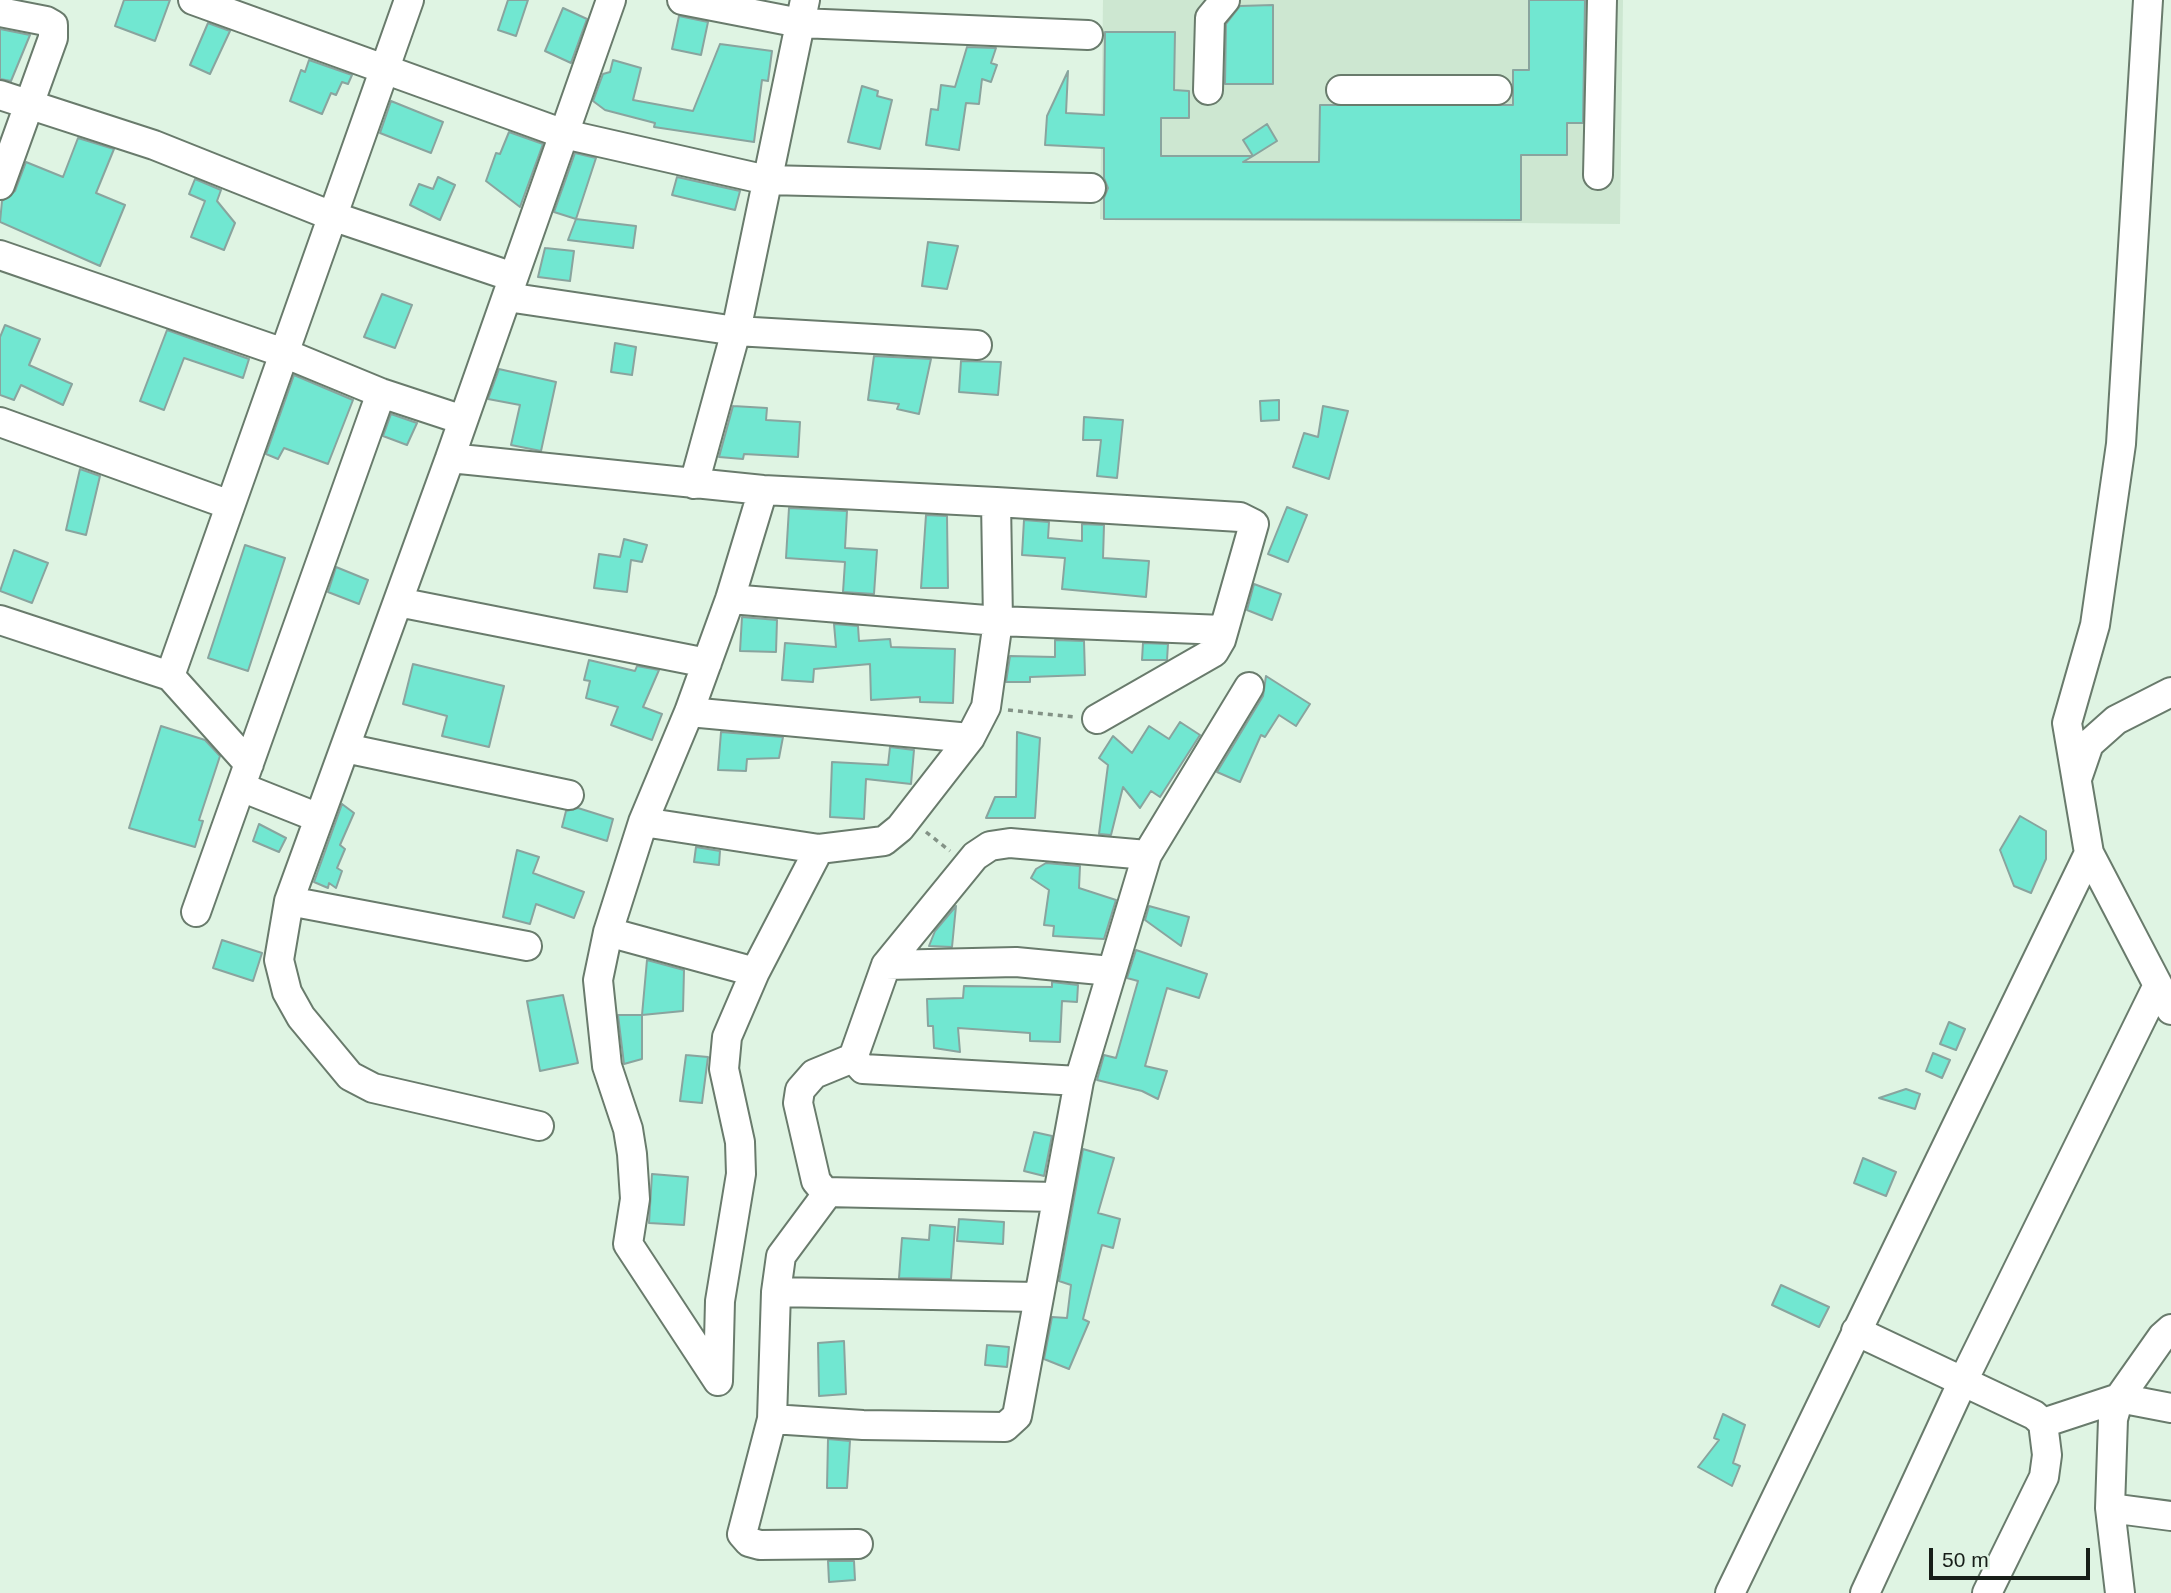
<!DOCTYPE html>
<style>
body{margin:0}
#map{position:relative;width:2171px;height:1593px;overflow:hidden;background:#dff4e3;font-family:Helvetica,sans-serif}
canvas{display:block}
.scale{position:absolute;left:1929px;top:1548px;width:161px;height:32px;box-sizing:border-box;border:4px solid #171e18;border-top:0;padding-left:9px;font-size:21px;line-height:24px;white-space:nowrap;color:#171e18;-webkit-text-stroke:5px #dff4e3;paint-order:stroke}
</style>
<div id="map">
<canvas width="2171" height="1593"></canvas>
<div class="scale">50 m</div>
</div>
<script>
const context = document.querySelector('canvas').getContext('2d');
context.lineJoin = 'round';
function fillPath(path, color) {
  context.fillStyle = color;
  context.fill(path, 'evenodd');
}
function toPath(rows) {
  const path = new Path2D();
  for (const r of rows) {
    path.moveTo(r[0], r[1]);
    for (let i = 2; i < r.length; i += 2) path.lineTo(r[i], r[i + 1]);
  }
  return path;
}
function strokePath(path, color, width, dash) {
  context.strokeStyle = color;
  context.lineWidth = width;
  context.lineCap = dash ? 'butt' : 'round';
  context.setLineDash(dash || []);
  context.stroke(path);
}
fillPath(toPath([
 [1103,0,1623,0,1620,224,1100,219]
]), '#cde7d1');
const building = toPath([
 [124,0,170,0,155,41,115,26,124,0],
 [508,0,528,0,516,36,498,30,508,0],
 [1529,0,1585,0,1583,123,1567,123,1567,155,1521,155,1521,220,1104,219,1104,198,1108,188,1104,178,1104,148,1045,145,1047,116,1068,71,1066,113,1104,115,1105,32,1175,32,1174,90,1189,91,1189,118,1161,118,1161,156,1253,156,1243,162,1319,162,1320,105,1513,105,1513,70,1529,70,1529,0],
 [1273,5,1273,84,1225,84,1226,24,1240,6,1273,5],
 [563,8,587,19,571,63,545,51,563,8],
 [679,16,708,22,701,55,672,49,679,16],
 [208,23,230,31,210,74,190,65,208,23],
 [0,29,30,35,11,81,0,79,0,29],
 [720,44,772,51,768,81,762,80,754,142,654,127,655,123,605,110,593,101,603,74,610,72,613,60,641,68,633,100,693,111,720,44],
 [967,47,996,48,991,63,997,65,991,82,982,79,979,104,966,103,959,150,926,145,931,109,938,110,941,85,955,87,967,47],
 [309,60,352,75,348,84,342,82,336,95,331,93,322,114,290,101,301,70,305,72,309,60],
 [862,86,878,91,877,96,892,100,880,149,848,142,862,86],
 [391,101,443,122,431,153,380,133,391,101],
 [1267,124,1277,141,1253,156,1243,140,1267,124],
 [509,132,543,144,520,207,486,181,496,153,500,154,509,132],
 [78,138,114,149,96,193,125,205,100,266,0,222,2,201,15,191,26,162,63,177,78,138],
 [575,153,596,158,576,219,554,212,575,153],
 [438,177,455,185,440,220,410,205,419,184,433,189,438,177],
 [677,177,740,191,735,210,672,195,677,177],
 [195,179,221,190,217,201,235,223,224,250,191,237,205,201,189,194,195,179],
 [576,219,636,226,633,248,568,240,576,219],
 [928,242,958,246,947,289,922,286,928,242],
 [545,248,574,251,570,281,538,277,545,248],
 [382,294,412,305,395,348,364,337,382,294],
 [5,325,40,339,29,365,72,384,63,405,21,385,14,400,0,395,0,337,5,325],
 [167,330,249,359,243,378,184,358,164,410,140,401,167,330],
 [615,343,636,347,632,375,611,372,615,343],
 [874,356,931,359,919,414,897,409,899,404,868,400,874,356],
 [961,361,1001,362,998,395,959,392,961,361],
 [499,369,556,382,541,451,511,445,520,405,488,399,499,369],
 [294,375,353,400,328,464,284,448,278,459,266,454,294,375],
 [1279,400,1279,420,1261,421,1260,401,1279,400],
 [733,406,767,408,766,420,800,422,798,457,744,454,743,459,719,457,733,406],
 [1323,406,1348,411,1329,479,1293,467,1304,433,1318,437,1323,406],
 [391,414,417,423,407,445,383,436,391,414],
 [1084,417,1123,420,1117,478,1097,476,1101,440,1083,440,1084,417],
 [80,469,100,476,86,535,66,530,80,469],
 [1287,507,1307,515,1288,562,1268,554,1287,507],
 [789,508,847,511,845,548,877,550,874,594,843,592,845,562,786,558,789,508],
 [926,515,947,516,948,588,921,588,926,515],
 [1024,520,1049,522,1048,538,1082,541,1082,524,1104,525,1103,558,1149,561,1146,597,1062,589,1065,558,1022,555,1024,520],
 [624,539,647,545,642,562,631,560,627,592,594,588,599,554,620,557,624,539],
 [245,545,285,558,248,671,208,658,245,545],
 [14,550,48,563,32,603,0,591,14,550],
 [336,567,368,580,359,604,328,592,336,567],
 [1254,584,1281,594,1272,620,1247,610,1254,584],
 [742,617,777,620,776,652,740,651,742,617],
 [834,624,858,626,859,641,890,639,891,647,955,649,953,703,920,702,920,697,871,700,870,664,814,669,813,682,782,680,785,643,836,647,834,624],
 [1055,640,1084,641,1085,675,1030,677,1030,682,1006,682,1010,656,1055,657,1055,640],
 [1143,643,1168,644,1167,660,1142,660,1143,643],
 [589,660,635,671,637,666,659,670,643,707,662,714,652,740,611,725,618,707,586,698,590,681,584,680,589,660],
 [413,664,504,686,489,747,442,736,447,716,403,704,413,664],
 [1266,676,1310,704,1296,726,1279,715,1265,737,1261,735,1240,782,1217,772,1263,696,1266,676],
 [1180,722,1200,735,1160,797,1151,791,1140,808,1123,787,1111,835,1099,834,1108,765,1099,758,1113,736,1132,753,1149,726,1169,739,1180,722],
 [161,726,205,740,220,756,199,820,203,821,195,847,129,828,161,726],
 [721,732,783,737,779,758,747,759,746,771,718,770,721,732],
 [1017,732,1040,738,1035,818,986,818,995,797,1016,797,1017,732],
 [890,747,914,750,911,784,866,779,864,819,830,817,832,762,888,765,890,747],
 [342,804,354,813,340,845,345,849,337,868,342,871,336,888,329,883,328,888,314,882,342,804],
 [578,808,613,819,607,841,562,827,566,811,578,808],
 [2020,816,2046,831,2046,859,2031,893,2014,886,2000,850,2020,816],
 [259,824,286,838,279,852,253,841,259,824],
 [696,847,720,851,719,865,694,862,696,847],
 [517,850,539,857,533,873,584,892,574,918,536,904,530,924,503,917,517,850],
 [1046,863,1080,866,1079,888,1116,900,1104,939,1053,936,1054,926,1044,925,1049,890,1031,878,1036,869,1046,863],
 [956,906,952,947,929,946,935,931,956,906],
 [1149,906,1189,917,1181,946,1145,920,1149,906],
 [222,940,262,953,253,981,213,968,222,940],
 [1136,950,1207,974,1199,998,1167,988,1145,1066,1167,1071,1158,1099,1142,1091,1097,1080,1104,1055,1116,1058,1138,981,1127,978,1136,950],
 [647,960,684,970,683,1011,642,1015,647,960],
 [1052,982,1078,985,1077,1002,1062,1001,1060,1042,1030,1041,1030,1033,958,1028,960,1052,934,1048,933,1026,928,1026,927,999,963,998,964,986,1052,987,1052,982],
 [563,995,578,1063,540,1071,527,1001,563,995],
 [618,1015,642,1015,642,1059,624,1064,618,1015],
 [1949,1022,1965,1029,1956,1050,1940,1044,1949,1022],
 [1933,1053,1950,1060,1942,1078,1926,1071,1933,1053],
 [686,1055,708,1057,702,1103,680,1101,686,1055],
 [1906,1089,1920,1094,1915,1109,1879,1098,1906,1089],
 [1034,1132,1052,1136,1044,1176,1024,1171,1034,1132],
 [1083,1149,1114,1158,1098,1213,1120,1219,1113,1248,1102,1245,1083,1319,1089,1322,1069,1369,1044,1359,1052,1317,1067,1318,1071,1285,1059,1281,1083,1149],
 [1863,1158,1896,1172,1886,1196,1854,1183,1863,1158],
 [652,1174,688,1177,684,1225,649,1223,652,1174],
 [959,1219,1004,1222,1003,1244,957,1241,959,1219],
 [930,1225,955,1227,951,1279,899,1278,902,1238,929,1240,930,1225],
 [1781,1285,1829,1307,1819,1327,1772,1305,1781,1285],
 [844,1341,846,1394,819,1396,818,1343,844,1341],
 [987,1345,1009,1347,1007,1367,985,1365,987,1345],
 [1723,1414,1745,1425,1733,1463,1740,1466,1732,1486,1698,1467,1719,1440,1714,1438,1723,1414],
 [828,1439,850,1441,847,1488,827,1488,828,1439],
 [828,1561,854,1561,855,1580,829,1582,828,1561]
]);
fillPath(building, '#71e7d1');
strokePath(building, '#89a49e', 2);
const minor = toPath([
 [193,0,564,134,767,180,1091,188],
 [682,0,800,23,1088,35],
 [2148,0,2121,444,2095,625,2067,723,2089,853,2171,1010],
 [0,12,46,21,53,25,53,38,0,185],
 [1208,90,1210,18,1225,0],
 [1341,90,1497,90],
 [0,95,154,145,332,216,513,277],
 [1598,175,1602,0],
 [0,255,284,353,381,393,463,420],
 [507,297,736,331,977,345],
 [0,422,230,505],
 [450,458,763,490,996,502,998,621,986,707,970,738,900,828,884,841,819,849,755,972,727,1037,724,1069,740,1142,741,1174,720,1301,718,1381],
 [694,484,736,331,805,0],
 [996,502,1240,517,1254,524,1221,640,1214,652,1097,719],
 [730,599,998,621,1223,630],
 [398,602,707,663],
 [0,620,170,676,249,764],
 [170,676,409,0],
 [689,712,970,738],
 [345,748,569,795],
 [2078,776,2089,744,2116,720,2171,692],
 [241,787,319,818],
 [643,822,819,849],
 [289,901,527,946],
 [196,912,381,393],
 [608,932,755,972],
 [886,965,1016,962,1111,971],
 [853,1058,814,1074,800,1090,798,1103,816,1181,825,1192,824,1198,781,1256,776,1292,772,1419,742,1534,749,1542,760,1545,858,1544],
 [1079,1081,863,1069,853,1058,886,965,975,856,990,846,1010,843,1147,855],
 [539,1126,373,1088,350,1076,301,1017,287,992,279,960,289,901,450,458,611,0],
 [825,1192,1056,1197],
 [776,1292,1037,1297],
 [1856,1331,2034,1415,2043,1423,2047,1455,2044,1477,1987,1593],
 [718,1381,628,1244,635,1199,632,1154,628,1129,607,1066,598,980,608,932,643,822,689,712,730,599,763,490],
 [772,1419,863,1425,1005,1427,1017,1416,1079,1081,1147,855,1249,687],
 [2043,1423,2119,1398,2171,1408],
 [2110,1508,2171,1516],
 [1730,1593,2089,853],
 [1865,1593,1963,1381,2157,987],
 [2120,1593,2110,1508,2113,1419,2119,1398,2162,1337,2171,1329]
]);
strokePath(minor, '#697b6c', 32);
strokePath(toPath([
 [1008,710,1074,717],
 [926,832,950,851]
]), '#839286', 3.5, [5, 5]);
strokePath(minor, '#fff', 28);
</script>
